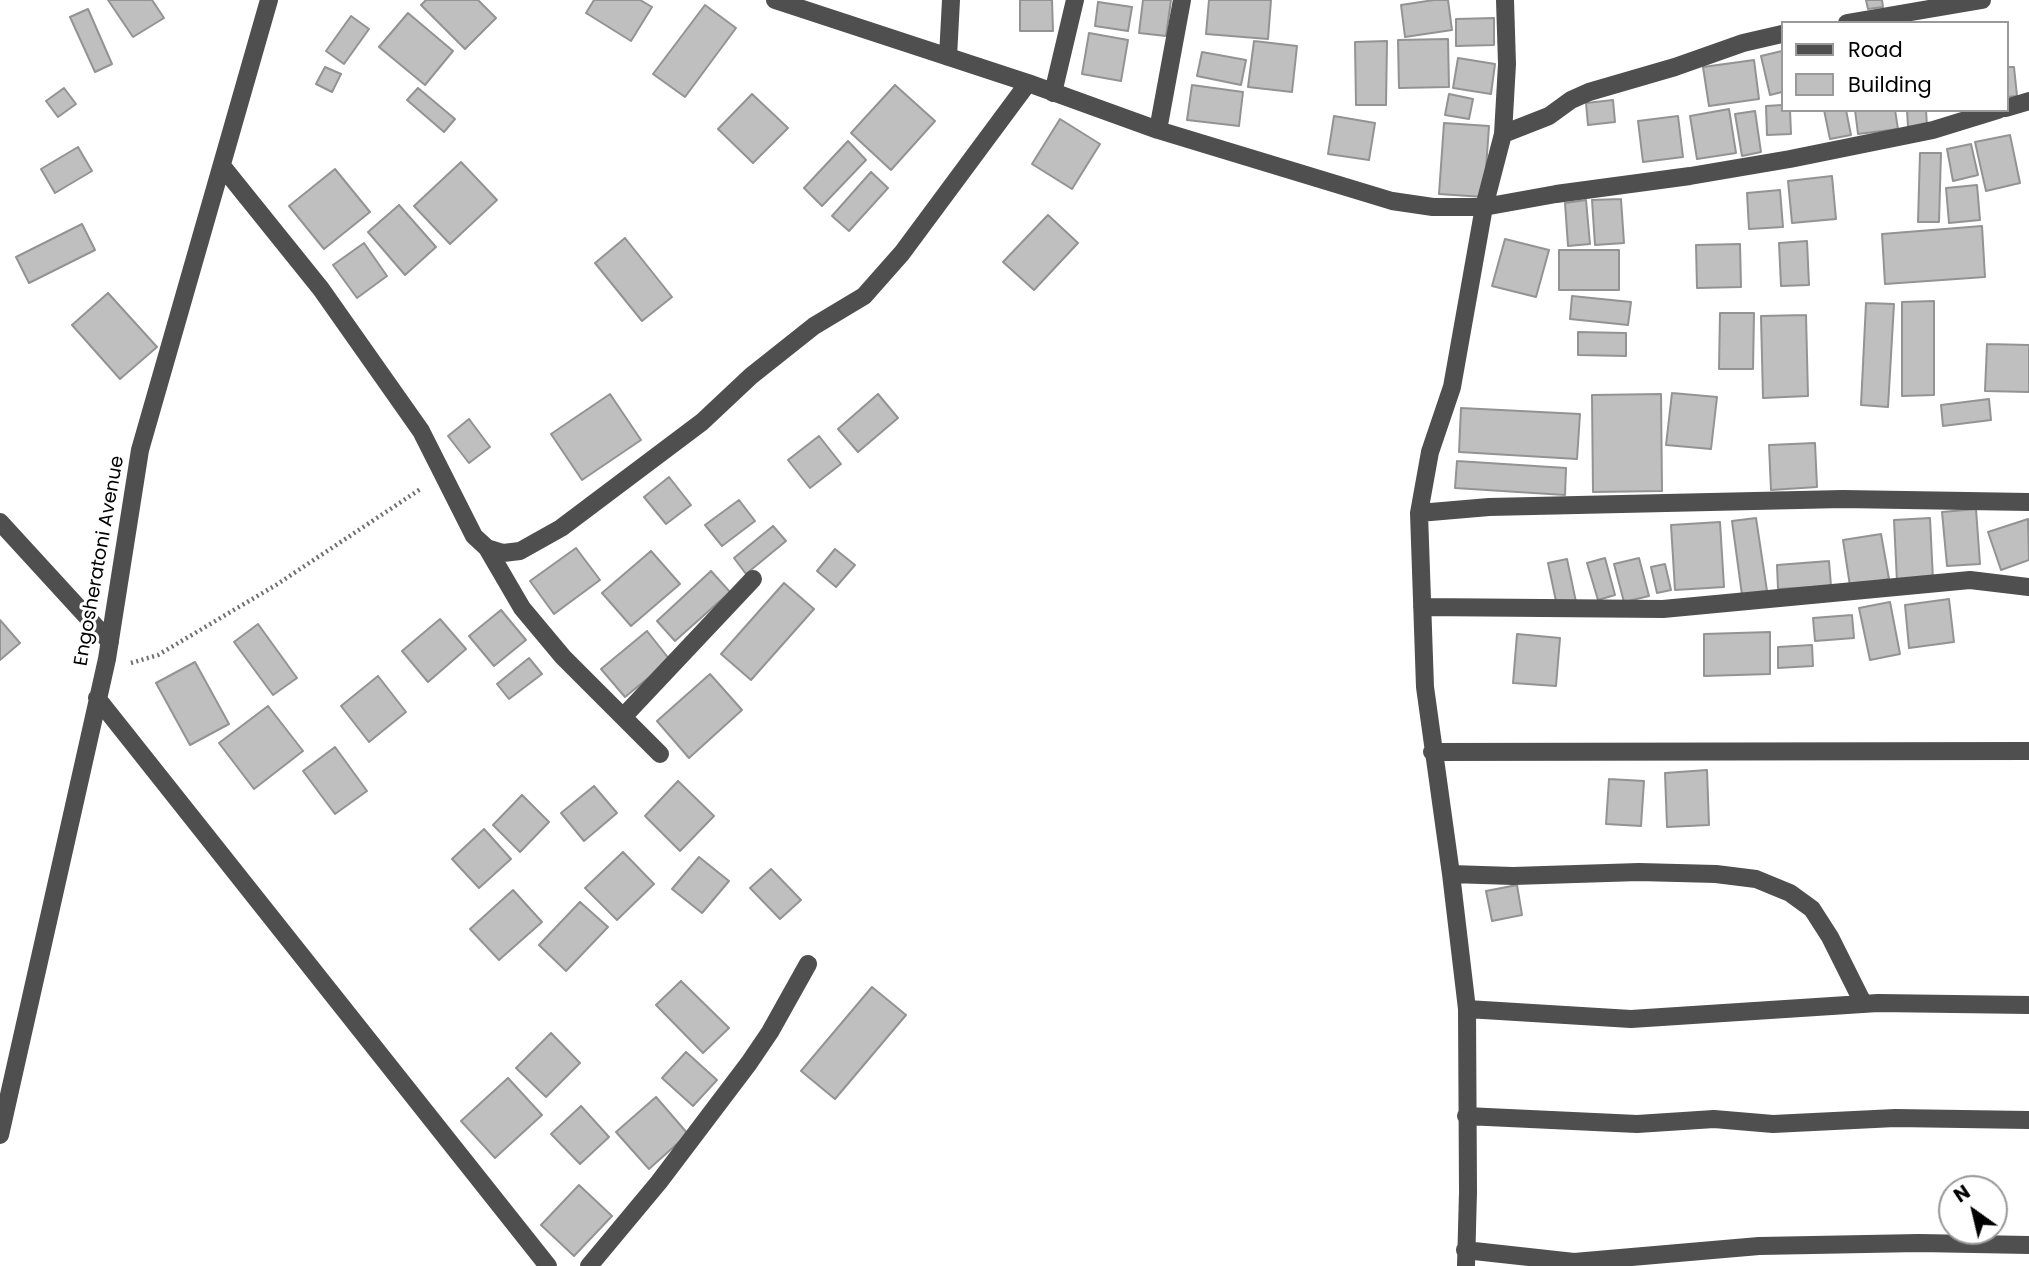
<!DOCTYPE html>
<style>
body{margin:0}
#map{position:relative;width:2029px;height:1266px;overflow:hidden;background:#fff;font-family:Poppins,sans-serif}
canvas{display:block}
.legend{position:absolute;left:1781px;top:21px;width:228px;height:91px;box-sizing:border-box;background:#fff;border:2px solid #999;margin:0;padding:9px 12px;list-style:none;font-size:21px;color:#000}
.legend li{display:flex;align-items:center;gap:14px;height:35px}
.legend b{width:35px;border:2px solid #999}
.north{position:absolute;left:1938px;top:1175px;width:70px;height:70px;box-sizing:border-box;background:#fff;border:2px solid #999;border-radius:50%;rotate:326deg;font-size:19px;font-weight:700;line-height:28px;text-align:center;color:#000}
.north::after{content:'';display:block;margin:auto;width:24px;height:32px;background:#000;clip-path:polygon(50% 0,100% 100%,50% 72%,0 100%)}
</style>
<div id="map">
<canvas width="2029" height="1266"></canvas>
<ul class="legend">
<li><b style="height:9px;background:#4f4f4f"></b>Road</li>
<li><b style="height:19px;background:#bfbfbf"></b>Building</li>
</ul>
<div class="north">N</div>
</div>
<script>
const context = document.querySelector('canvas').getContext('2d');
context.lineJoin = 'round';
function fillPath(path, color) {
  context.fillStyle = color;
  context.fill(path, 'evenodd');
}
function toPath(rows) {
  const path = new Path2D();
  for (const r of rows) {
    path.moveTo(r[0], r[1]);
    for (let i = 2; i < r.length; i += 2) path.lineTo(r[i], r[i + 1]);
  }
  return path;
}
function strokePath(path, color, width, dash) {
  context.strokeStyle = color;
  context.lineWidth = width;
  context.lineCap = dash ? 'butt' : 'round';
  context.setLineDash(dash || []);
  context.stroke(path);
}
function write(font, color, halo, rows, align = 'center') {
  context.font = font + ' Poppins,sans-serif';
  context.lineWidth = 6;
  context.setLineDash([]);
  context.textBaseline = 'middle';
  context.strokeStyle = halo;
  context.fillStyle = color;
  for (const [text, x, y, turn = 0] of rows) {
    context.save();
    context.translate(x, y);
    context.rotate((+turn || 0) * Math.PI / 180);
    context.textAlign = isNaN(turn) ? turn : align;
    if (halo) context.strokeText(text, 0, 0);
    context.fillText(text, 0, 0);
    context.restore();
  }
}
const building = toPath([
 [108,0,152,0,164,18,133,37,108,0],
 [426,0,478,0,496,18,465,49,421,5,426,0],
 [594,0,640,0,652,7,631,41,586,13,594,0],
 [1020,0,1052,0,1053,31,1020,31,1020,0],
 [1143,0,1171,0,1166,36,1139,33,1143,0],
 [1209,0,1271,0,1268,39,1206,34,1209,0],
 [1434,0,1448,0,1452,30,1405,37,1401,5,1434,0],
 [1866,0,1882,0,1883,7,1868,9,1866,0],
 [1098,2,1132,7,1128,31,1095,26,1098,2],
 [705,5,736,28,685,97,653,74,705,5],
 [88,9,112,64,95,72,70,17,88,9],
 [408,13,453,51,425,85,379,47,408,13],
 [351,16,369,29,344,64,326,51,351,16],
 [1494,18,1494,45,1456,46,1456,19,1494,18],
 [1089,33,1128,40,1121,81,1082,74,1089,33],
 [1448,39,1449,87,1399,88,1398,40,1448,39],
 [1254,41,1297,46,1292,92,1248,87,1254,41],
 [1387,41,1386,105,1356,105,1355,42,1387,41],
 [1782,51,1782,92,1770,95,1761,56,1782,51],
 [1202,52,1246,60,1241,85,1197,76,1202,52],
 [1458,58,1495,64,1491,94,1453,88,1458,58],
 [1754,60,1759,99,1709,106,1703,67,1754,60],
 [325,67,341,74,332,92,316,84,325,67],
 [2006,67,2014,67,2017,96,2006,97,2006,67],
 [895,85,935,121,891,170,851,133,895,85],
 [1192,85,1243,92,1239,126,1187,120,1192,85],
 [64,88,76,104,58,117,46,101,64,88],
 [418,88,455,119,444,132,407,100,418,88],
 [752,94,788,128,753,163,718,129,752,94],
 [1449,94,1473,99,1469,119,1445,115,1449,94],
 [1613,100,1615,122,1588,125,1586,103,1613,100],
 [1782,105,1782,110,1790,110,1791,134,1767,135,1766,106,1782,105],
 [1729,109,1736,153,1697,159,1690,116,1729,109],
 [1824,110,1846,110,1851,135,1830,139,1824,110],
 [1855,110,1895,110,1898,129,1858,134,1855,110],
 [1907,110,1926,110,1927,126,1908,127,1907,110],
 [1755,111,1761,152,1742,156,1735,114,1755,111],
 [1334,116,1375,123,1369,160,1328,154,1334,116],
 [1678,116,1683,157,1643,162,1638,121,1678,116],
 [1060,119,1100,144,1072,189,1032,164,1060,119],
 [1444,123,1489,126,1484,197,1439,194,1444,123],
 [2010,135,2020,183,1986,191,1975,142,2010,135],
 [848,141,866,160,822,206,804,188,848,141],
 [1971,144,1978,175,1953,181,1947,149,1971,144],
 [78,147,92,171,55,193,41,169,78,147],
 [1920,153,1941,153,1939,222,1918,222,1920,153],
 [461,162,497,200,450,244,414,206,461,162],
 [335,169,370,212,324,249,289,206,335,169],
 [871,172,888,188,849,231,832,216,871,172],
 [1832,176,1836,219,1792,223,1788,181,1832,176],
 [1977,185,1980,220,1949,223,1946,188,1977,185],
 [1780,190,1783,227,1749,229,1747,193,1780,190],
 [1621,199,1624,243,1595,245,1592,200,1621,199],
 [1586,200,1590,244,1568,246,1565,203,1586,200],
 [399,205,436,247,405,275,368,232,399,205],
 [1048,215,1078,243,1034,290,1003,262,1048,215],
 [82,224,95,250,29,283,16,257,82,224],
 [1982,226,1985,277,1885,284,1882,234,1982,226],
 [625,238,672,297,642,321,595,263,625,238],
 [1505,239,1549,250,1536,297,1492,286,1505,239],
 [1807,241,1809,285,1781,286,1779,243,1807,241],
 [364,243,387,276,357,298,333,265,364,243],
 [1740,244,1741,287,1697,288,1696,245,1740,244],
 [1559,250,1619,250,1619,290,1559,290,1559,250],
 [108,293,157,347,120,379,72,325,108,293],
 [1572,296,1631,302,1628,325,1570,319,1572,296],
 [1934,301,1934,395,1902,396,1902,302,1934,301],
 [1866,303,1894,304,1888,407,1861,405,1866,303],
 [1720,313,1754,313,1753,369,1719,369,1720,313],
 [1806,315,1808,396,1763,398,1761,316,1806,315],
 [1578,332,1626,333,1626,356,1578,355,1578,332],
 [1987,344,2029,345,2029,392,1985,391,1987,344],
 [1672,393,1717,397,1711,449,1666,445,1672,393],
 [610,394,641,440,582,480,551,434,610,394],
 [878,394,898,418,858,452,838,429,878,394],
 [1661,394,1662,491,1593,492,1592,395,1661,394],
 [1989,399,1991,420,1943,426,1941,405,1989,399],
 [1461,408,1580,414,1577,459,1459,452,1461,408],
 [469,419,490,447,469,463,448,436,469,419],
 [819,436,841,464,810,488,788,460,819,436],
 [1815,443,1817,487,1771,490,1769,445,1815,443],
 [1457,461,1566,468,1565,495,1455,488,1457,461],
 [669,477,691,505,666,524,644,497,669,477],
 [739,500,755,521,722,546,705,525,739,500],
 [1976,509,1980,564,1947,566,1942,512,1976,509],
 [1756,518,1767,591,1742,595,1732,521,1756,518],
 [1930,518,1933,580,1897,582,1894,520,1930,518],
 [2028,519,2029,560,2001,570,1988,532,2028,519],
 [1720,522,1724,587,1675,590,1671,525,1720,522],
 [773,526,786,541,746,574,734,558,773,526],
 [1881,534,1889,579,1850,586,1843,540,1881,534],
 [576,548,600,580,554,614,530,581,576,548],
 [835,549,855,565,836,587,817,571,835,549],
 [651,551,680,584,631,626,602,593,651,551],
 [1605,558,1615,595,1598,600,1587,563,1605,558],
 [1639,558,1649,596,1624,602,1614,564,1639,558],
 [1567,559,1576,602,1557,606,1548,563,1567,559],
 [1829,561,1831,586,1778,589,1777,565,1829,561],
 [1665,564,1671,590,1657,593,1651,567,1665,564],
 [711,571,730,592,675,641,657,621,711,571],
 [784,583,814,609,751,680,721,654,784,583],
 [1949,599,1954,642,1909,648,1905,605,1949,599],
 [1890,602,1900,654,1870,660,1859,608,1890,602],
 [501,610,526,640,494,666,469,636,501,610],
 [1852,615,1854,638,1815,641,1813,618,1852,615],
 [440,619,466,649,428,682,402,651,440,619],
 [0,620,20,643,0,660,0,620],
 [258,624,297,678,273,695,234,642,258,624],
 [647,631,670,660,625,697,601,669,647,631],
 [1770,632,1770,674,1704,676,1704,634,1770,632],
 [1517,634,1560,638,1556,686,1513,683,1517,634],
 [1812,645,1813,666,1778,668,1778,647,1812,645],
 [529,658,542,674,509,699,497,684,529,658],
 [195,662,229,724,190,745,156,683,195,662],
 [710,674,742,710,689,758,657,721,710,674],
 [378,676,406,712,369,742,341,706,378,676],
 [268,706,303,751,254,789,219,743,268,706],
 [335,747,367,791,335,814,303,771,335,747],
 [1707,770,1709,825,1667,827,1665,773,1707,770],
 [1609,779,1644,781,1641,826,1606,824,1609,779],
 [678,781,714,816,680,851,645,816,678,781],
 [594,786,617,813,584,841,561,813,594,786],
 [522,795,549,822,520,852,493,825,522,795],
 [484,829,511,859,479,888,452,859,484,829],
 [623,852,654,884,617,920,585,888,623,852],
 [699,857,729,881,702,913,672,889,699,857],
 [771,869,801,900,780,919,750,888,771,869],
 [1517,885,1522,915,1492,921,1486,891,1517,885],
 [513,890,542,922,499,960,470,929,513,890],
 [580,902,608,927,566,971,539,945,580,902],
 [681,981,729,1028,703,1053,656,1005,681,981],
 [872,987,906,1015,835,1099,801,1071,872,987],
 [551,1033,580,1063,546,1097,516,1068,551,1033],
 [686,1052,717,1080,693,1106,662,1078,686,1052],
 [508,1078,542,1115,495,1158,461,1121,508,1078],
 [656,1097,688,1134,649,1169,616,1132,656,1097],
 [581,1106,609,1137,580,1164,551,1134,581,1106],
 [579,1185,612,1216,574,1256,541,1225,579,1185]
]);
fillPath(building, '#bfbfbf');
strokePath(building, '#939393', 2);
strokePath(toPath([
 [131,663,158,655,276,585,422,488]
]), '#717171', 4.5, [2, 3.5]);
strokePath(toPath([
 [775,0,1028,83,1158,130,1392,201,1433,207,1484,207,1556,194,1690,176,1790,159,1933,130,1998,110],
 [1847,23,1982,0],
 [948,57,951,0],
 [1053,93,1075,0],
 [2006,108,2029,101],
 [1158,130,1182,0],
 [1503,134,1549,116,1571,100,1589,92,1675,67,1743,43,1782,34],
 [222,166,321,289,421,431,474,536,487,548,503,553,520,551,561,528,702,422,751,376,814,326,864,296,902,253,1028,83],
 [1419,513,1489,507,1843,499,2029,502],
 [0,522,110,642],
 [487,548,522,608,563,657,660,754],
 [1422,607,1663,609,1970,580,2029,587],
 [97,698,548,1266],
 [623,717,753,579],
 [1432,752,2029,751],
 [1451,874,1513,876,1639,872,1716,874,1756,879,1790,893,1812,909,1830,937,1863,1003],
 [1467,1009,1631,1019,1878,1003,2029,1005],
 [1466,1116,1637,1124,1714,1119,1773,1124,1895,1118,2029,1120],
 [0,1135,107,659,140,450,269,0],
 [1465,1250,1574,1262,1759,1246,1919,1243,2029,1245],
 [589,1266,659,1182,749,1063,770,1032,808,964],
 [1466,1266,1468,1192,1467,1009,1451,874,1425,687,1419,513,1430,452,1452,387,1484,207,1503,134,1507,64,1505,0]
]), '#4f4f4f', 18);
write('19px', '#000', '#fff', [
 ["Engosheratoni Avenue",100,561,-80]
]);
</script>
